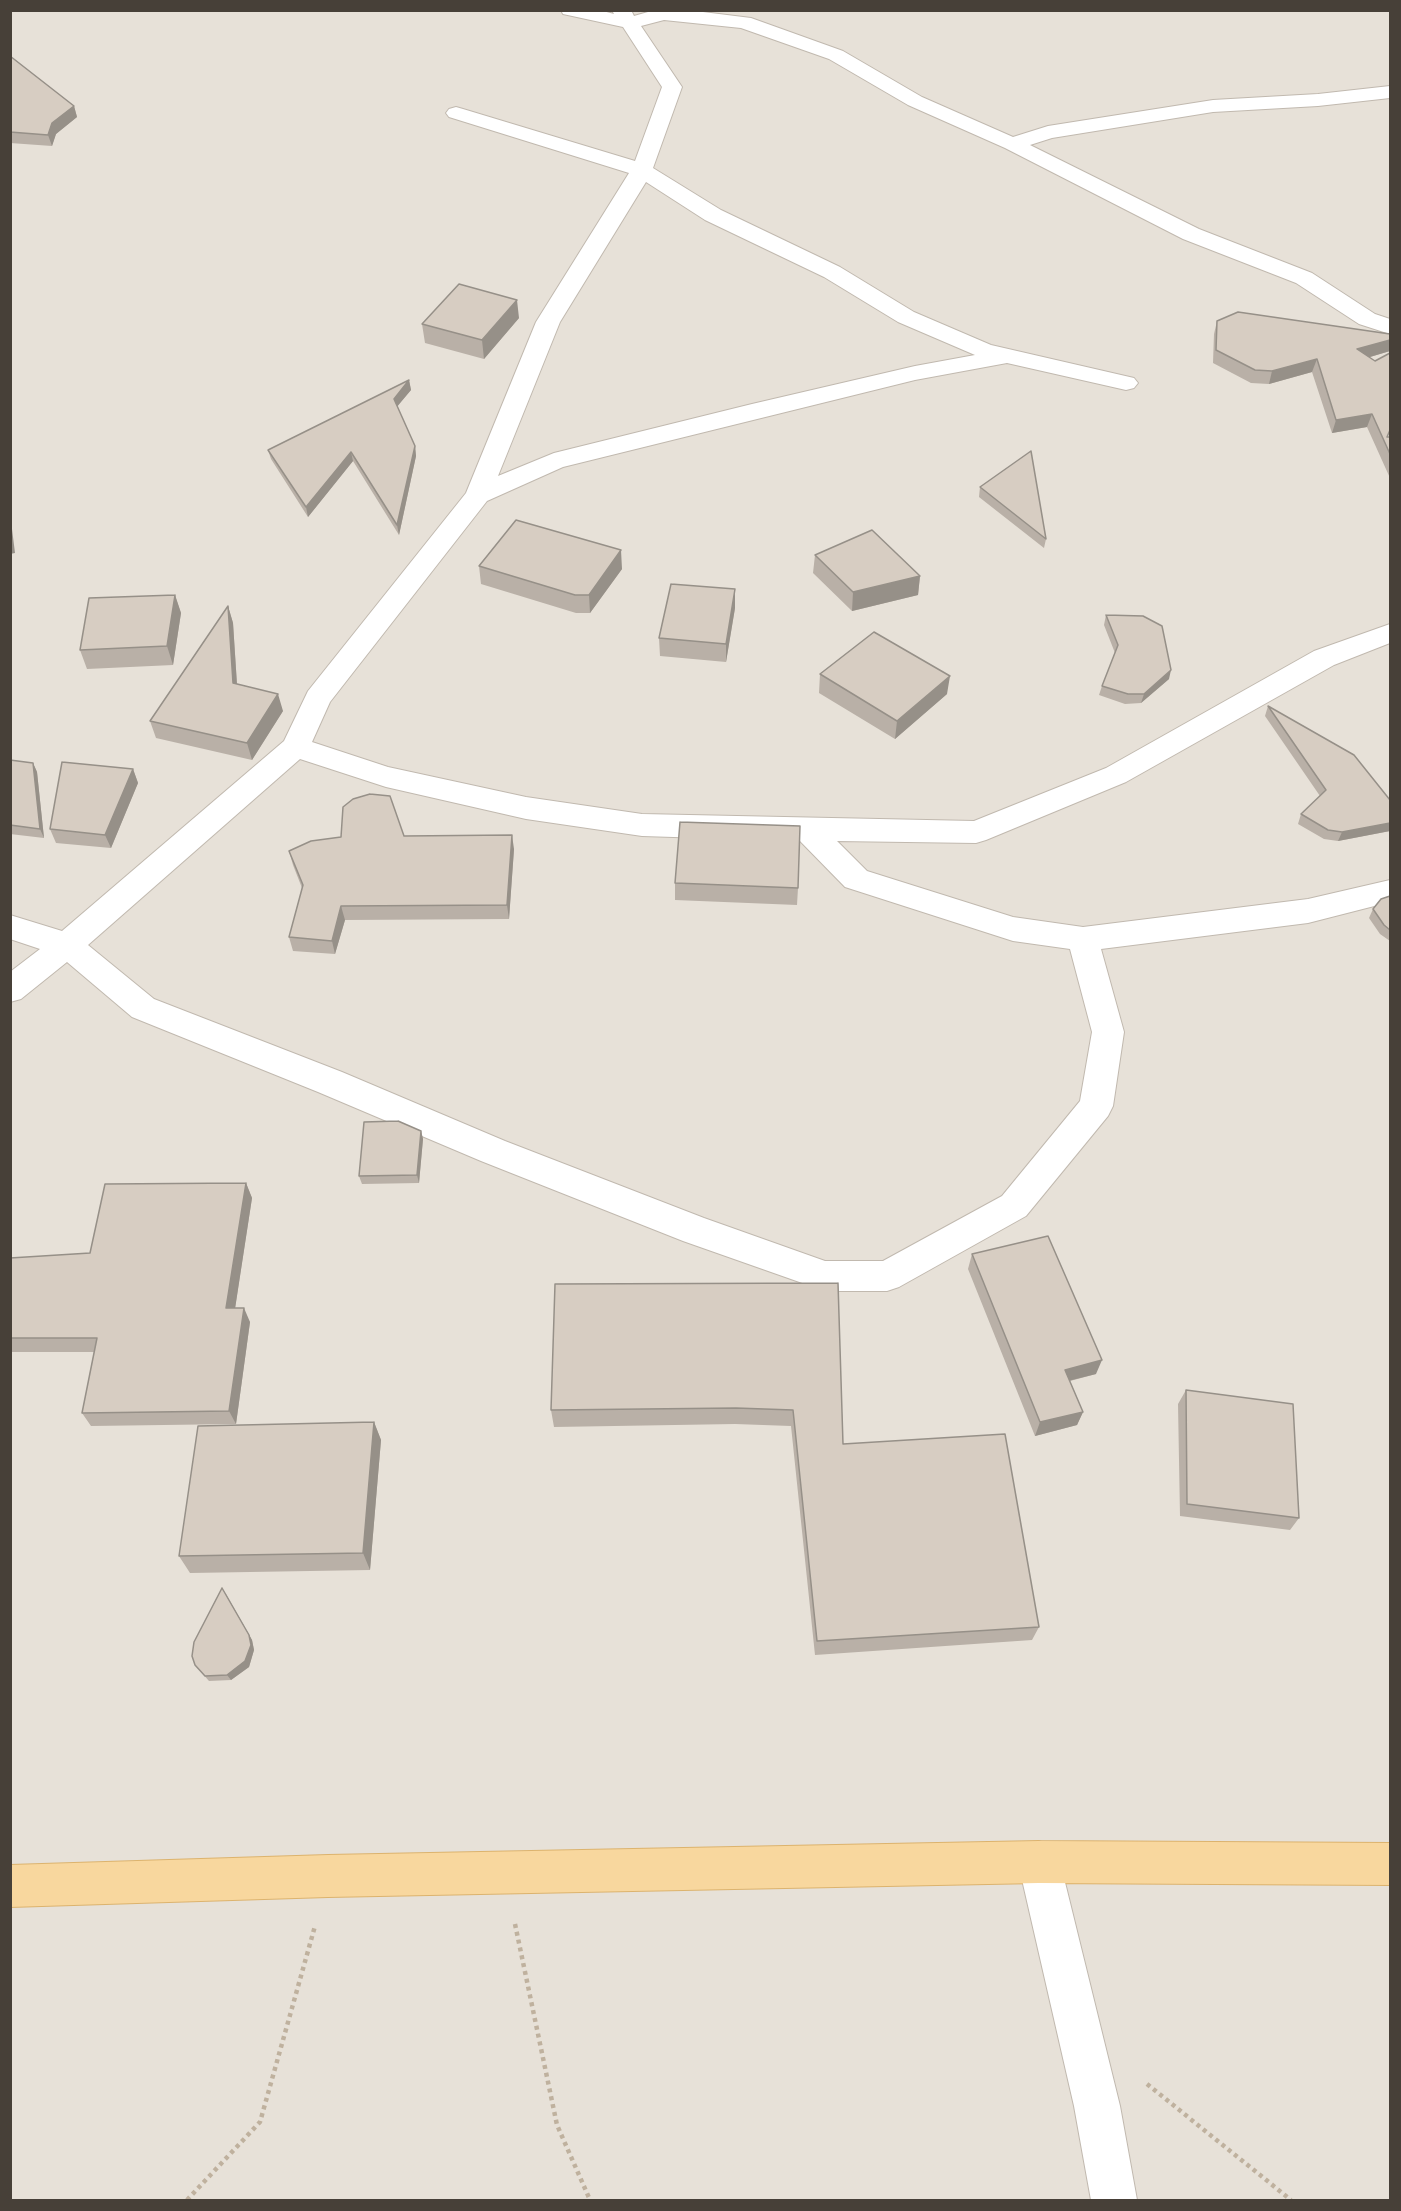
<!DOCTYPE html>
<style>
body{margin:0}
#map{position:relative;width:1401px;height:2211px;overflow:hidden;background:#f3f0e9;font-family:Quicksand,sans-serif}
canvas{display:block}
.frame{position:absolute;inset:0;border:12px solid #474038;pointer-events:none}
</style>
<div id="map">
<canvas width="1401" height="2211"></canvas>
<div class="frame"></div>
</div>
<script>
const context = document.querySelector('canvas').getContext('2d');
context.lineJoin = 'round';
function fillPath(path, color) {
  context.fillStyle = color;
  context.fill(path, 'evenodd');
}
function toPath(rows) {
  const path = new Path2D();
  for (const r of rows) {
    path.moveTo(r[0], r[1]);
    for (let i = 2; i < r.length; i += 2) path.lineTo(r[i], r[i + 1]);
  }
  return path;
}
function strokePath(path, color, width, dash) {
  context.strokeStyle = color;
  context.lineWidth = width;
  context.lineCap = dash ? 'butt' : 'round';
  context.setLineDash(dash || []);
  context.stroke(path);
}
fillPath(toPath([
 [11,11,1390,11,1390,2200,11,2200]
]), '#e7e1d8');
const minor = toPath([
 [561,10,599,10,614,14,612,10,631,10,634,16,655,10,687,10,751,18,843,51,922,97,1013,137,1048,126,1213,100,1318,94,1390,86,1390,98,1318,106,1213,112,1052,138,1030,145,1199,229,1312,273,1375,314,1390,319,1390,334,1359,324,1296,283,1183,239,1005,148,908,105,829,59,741,28,664,20,641,26,682,87,653,168,721,210,840,267,914,312,991,345,1134,378,1138,383,1134,388,1126,390,1007,363,915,380,563,467,487,501,330,702,312,742,388,767,526,797,642,814,974,821,1106,768,1314,651,1390,624,1390,643,1334,665,1126,782,986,840,976,843,837,841,867,871,1013,917,1083,927,1308,899,1390,880,1390,902,1308,923,1101,949,1124,1032,1113,1106,1108,1116,1026,1216,899,1287,887,1291,825,1291,683,1241,481,1161,318,1092,132,1017,67,962,21,999,10,1002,10,972,40,949,10,939,10,915,62,931,284,741,308,691,466,493,536,322,629,173,449,117,446,113,449,109,456,107,463,109,635,161,662,87,623,27,563,14,561,10],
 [646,182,705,220,824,277,898,322,975,355,915,366,752,404,554,453,498,476,560,322,646,182],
 [300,759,386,787,526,819,642,836,800,841,845,887,1013,941,1070,949,1092,1032,1080,1101,1002,1196,883,1261,825,1261,704,1218,505,1141,342,1072,154,999,88,945,300,759],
 [1039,1841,1054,1847,1060,1862,1120,2106,1137,2200,1091,2200,1074,2106,1018,1862,1024,1847,1039,1841]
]);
const primary = toPath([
 [1039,1841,1390,1843,1390,1885,1039,1883,328,1897,10,1907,10,1865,328,1855,1039,1841]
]);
strokePath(minor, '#c1b9af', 2);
strokePath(primary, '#dcb36e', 2);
strokePath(toPath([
 [515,1924,557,2125,590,2200],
 [1147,2084,1291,2200],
 [187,2200,260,2122,315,1926]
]), '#bfb19e', 4.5, [4, 4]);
fillPath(minor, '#fff');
fillPath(primary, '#f8d79e');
fillPath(toPath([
 [10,56,74,106,77,117,56,134,52,146,10,143],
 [519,318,484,359,425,343,422,324],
 [1217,321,1390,334,1390,351,1370,357,1388,437,1390,437,1390,478,1367,427,1332,433,1312,372,1269,384,1251,383,1213,363,1214,334],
 [409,380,411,390,397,406,415,446,416,456,399,535,353,461,308,517,271,459,268,450],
 [980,487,1046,539,1044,548,979,497],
 [815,555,920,576,918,595,852,611,813,573],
 [479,566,622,569,590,613,576,613,481,584],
 [175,595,181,613,173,665,87,669,80,650],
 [228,606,233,623,237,684,283,711,252,760,156,738,150,721],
 [735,608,726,662,660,656,659,638],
 [1106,615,1169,679,1141,703,1125,704,1099,695,1102,686,1115,653,1104,625],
 [820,674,947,694,895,739,819,693],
 [1268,706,1390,800,1390,831,1338,841,1324,839,1298,824,1301,814,1320,796,1265,716],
 [10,760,33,763,37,772,44,838,10,834],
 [133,769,138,783,111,848,56,843,50,829],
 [404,836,514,849,509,919,345,920,335,954,293,951,289,937,302,888,293,865,289,851],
 [675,883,798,888,797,905,675,900],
 [1390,896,1390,941,1380,934,1369,918,1373,909],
 [421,1131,423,1139,419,1183,362,1184,359,1176],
 [246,1183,252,1198,235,1308,250,1322,236,1424,91,1426,82,1413,94,1352,10,1352,10,1258,90,1253],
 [972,1254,1096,1374,1070,1381,1083,1412,1077,1425,1035,1436,968,1269],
 [838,1283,843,1444,1039,1627,1032,1640,815,1655,791,1426,735,1424,554,1427,551,1410],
 [1186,1390,1299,1518,1290,1530,1180,1516,1178,1404],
 [374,1422,381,1440,370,1570,190,1573,179,1556],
 [226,1594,252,1640,254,1650,249,1667,231,1680,209,1681,195,1665]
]), '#b9b0a7');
fillPath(toPath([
 [74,106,77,117,56,134,52,146,48,135,52,123],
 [517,300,519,318,484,359,482,340],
 [1390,340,1390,351,1353,362,1357,349],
 [1317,359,1312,372,1269,384,1272,371],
 [409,380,411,390,396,408,394,399],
 [1372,414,1367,427,1332,433,1336,420],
 [415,446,416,456,399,535,397,525],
 [351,452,353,461,308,517,306,507],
 [10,513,15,553,10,554],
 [621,550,622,569,590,613,589,595],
 [920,576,918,595,852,611,853,592],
 [735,589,735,608,726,662,726,644],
 [175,595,181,613,173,665,167,646],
 [228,606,233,623,238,701,233,683],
 [1171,670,1169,679,1141,703,1144,694],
 [950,676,947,694,895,739,897,721],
 [278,694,283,711,252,760,247,743],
 [33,763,37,772,44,838,40,829],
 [133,769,138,783,111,848,105,835],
 [1390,823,1390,831,1338,841,1342,832],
 [512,835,514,849,509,919,507,905],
 [341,906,345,920,335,954,332,941],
 [421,1131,423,1139,419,1183,417,1175],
 [246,1183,252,1198,233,1322,226,1308],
 [244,1308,250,1322,236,1424,229,1411],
 [1102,1360,1096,1374,1060,1383,1065,1370],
 [1083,1412,1077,1425,1035,1436,1040,1422],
 [374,1422,381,1440,370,1570,363,1553],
 [222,1588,252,1640,254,1650,249,1667,231,1680,227,1675]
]), '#969088');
const building = toPath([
 [10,56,74,106,52,123,48,135,10,132,10,56],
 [459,284,517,300,482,340,422,324,459,284],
 [1238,312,1390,334,1390,340,1357,349,1375,361,1390,353,1390,430,1387,437,1390,437,1390,454,1372,414,1336,420,1317,359,1272,371,1255,370,1216,350,1217,321,1238,312],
 [409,380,394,399,415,446,397,525,351,452,306,507,268,450,409,380],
 [1031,451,1046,539,980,487,1031,451],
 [516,520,621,550,589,595,575,595,479,566,516,520],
 [872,530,920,576,853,592,815,555,872,530],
 [671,584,735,589,726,644,659,638,671,584],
 [175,595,167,646,80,650,89,598,175,595],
 [228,606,233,683,278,694,247,743,150,721,228,606],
 [1106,615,1143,616,1162,626,1171,670,1144,694,1128,694,1102,686,1118,645,1106,615],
 [874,632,950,676,897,721,820,674,874,632],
 [1268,706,1354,755,1390,800,1390,823,1342,832,1328,830,1301,814,1326,790,1268,706],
 [10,760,33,763,40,829,10,825,10,760],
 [62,762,133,769,105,835,50,829,62,762],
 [370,794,390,796,404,836,512,835,507,905,341,906,332,941,289,937,303,885,289,851,311,841,341,837,343,807,353,799,370,794],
 [680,822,800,826,798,888,675,883,680,822],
 [1390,896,1390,930,1384,925,1373,909,1381,899,1390,896],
 [398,1121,421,1131,417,1175,359,1176,364,1122,398,1121],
 [246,1183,226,1308,244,1308,229,1411,82,1413,97,1338,10,1338,10,1258,90,1253,105,1184,246,1183],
 [1048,1236,1102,1360,1065,1370,1083,1412,1040,1422,972,1254,1048,1236],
 [838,1283,843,1444,1005,1434,1039,1627,817,1641,793,1410,736,1408,551,1410,555,1284,838,1283],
 [1186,1390,1293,1404,1299,1518,1187,1504,1186,1390],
 [374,1422,363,1553,179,1556,198,1426,374,1422],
 [222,1588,249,1635,251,1645,245,1661,227,1675,205,1676,195,1665,192,1656,194,1642,222,1588]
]);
fillPath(building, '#d7cdc2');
strokePath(building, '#969088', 1.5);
</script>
